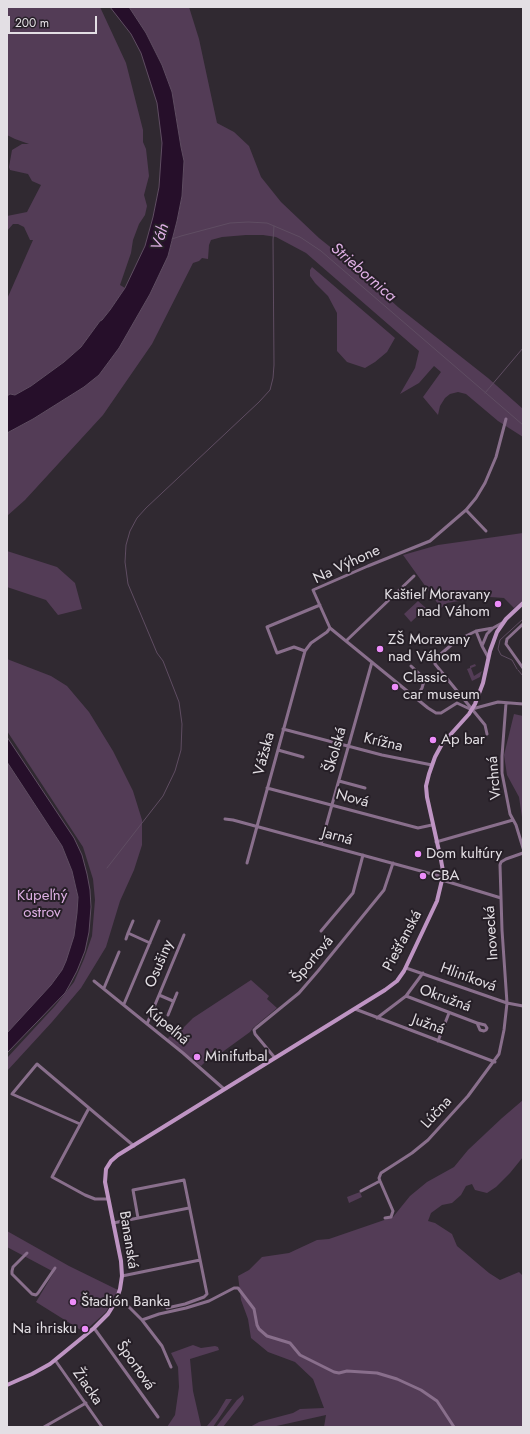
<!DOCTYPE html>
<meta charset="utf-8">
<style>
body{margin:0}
#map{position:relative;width:530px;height:1434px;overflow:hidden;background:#302931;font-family:Jost,sans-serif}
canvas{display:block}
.frame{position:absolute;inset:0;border:8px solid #e3dfe4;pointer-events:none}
.scale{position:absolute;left:8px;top:16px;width:89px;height:18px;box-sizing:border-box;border:2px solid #e3dfe4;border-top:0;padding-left:5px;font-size:12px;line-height:14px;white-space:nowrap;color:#e3dfe4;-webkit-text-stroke:3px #261f27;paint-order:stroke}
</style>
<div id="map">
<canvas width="530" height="1434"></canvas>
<div class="frame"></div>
<div class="scale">200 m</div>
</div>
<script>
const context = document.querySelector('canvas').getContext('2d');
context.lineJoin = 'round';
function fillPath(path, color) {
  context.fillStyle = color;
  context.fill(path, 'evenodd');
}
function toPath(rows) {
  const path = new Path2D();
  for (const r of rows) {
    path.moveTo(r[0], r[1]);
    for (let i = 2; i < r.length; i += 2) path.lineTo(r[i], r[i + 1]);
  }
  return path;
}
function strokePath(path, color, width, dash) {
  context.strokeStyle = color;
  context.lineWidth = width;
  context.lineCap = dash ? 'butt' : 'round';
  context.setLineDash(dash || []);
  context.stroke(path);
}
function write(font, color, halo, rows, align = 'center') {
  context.font = font + ' Jost,sans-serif';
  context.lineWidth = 4;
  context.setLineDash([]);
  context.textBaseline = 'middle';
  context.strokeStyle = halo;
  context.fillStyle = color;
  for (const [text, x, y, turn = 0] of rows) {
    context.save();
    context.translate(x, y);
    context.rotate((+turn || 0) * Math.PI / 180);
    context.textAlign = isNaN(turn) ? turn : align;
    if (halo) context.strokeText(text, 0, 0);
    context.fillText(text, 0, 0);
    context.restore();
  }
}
fillPath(toPath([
 [7,7,100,7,126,63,143,130,143,142,146,149,149,176,144,195,147,206,145,215,139,224,133,240,131,253,120,285,125,288,110,310,102,320,100,321,81,347,64,362,31,386,15,395,10,394,7,396,7,299,33,240,30,240,24,227,18,224,13,224,7,231,7,216,27,212,41,185,32,181,28,174,10,170,9,167,12,150,22,144,29,144,15,139,7,135],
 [129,7,189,7,199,39,217,123,234,132,249,146,261,177,281,202,319,238,349,262,398,307,488,378,523,409,523,437,498,421,466,394,458,392,450,394,445,398,440,406,438,415,423,397,441,372,434,366,419,383,400,394,415,368,419,351,306,253,276,237,263,235,246,235,222,237,211,240,209,245,208,259,202,258,199,261,193,263,152,344,103,415,25,500,7,516,7,433,33,419,84,387,99,375,119,348,150,294,168,256,177,221,182,196,184,161,181,147,172,92,162,65,146,33],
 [312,267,395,338,387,352,375,362,365,368,347,362,337,351,337,313,328,296,315,283,310,276,310,270],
 [523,533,523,600,514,608,504,598,476,596,465,600,447,603,441,608,403,555,438,545],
 [7,551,57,567,75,583,82,609,58,615,46,600,7,587],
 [418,601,426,608,411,622,404,614],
 [7,659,51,676,67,686,89,712,113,751,133,791,142,820,142,845,134,870,120,901,106,947,81,988,52,1022,7,1071,7,1058,55,1006,74,982,84,959,92,936,95,900,93,879,83,847,7,731],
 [475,664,476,666,471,668,474,676,482,671,480,677,472,681,467,669,470,668,470,666],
 [514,714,523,716,523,824,519,797,507,775,504,755],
 [7,762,62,846,72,871,78,897,77,913,74,936,69,956,62,970,51,985,7,1033],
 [251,980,269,996,267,999,277,1008,253,1028,250,1032,210,1061,207,1060,201,1066,168,1040,168,1038,173,1033,177,1032,183,1028,193,1018],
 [523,1100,523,1157,510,1173,496,1187,487,1193,475,1190,472,1184,466,1186,461,1195,452,1203,442,1205,431,1213,428,1221,435,1223,452,1234,457,1246,489,1273,500,1280,519,1272,523,1276,523,1427,324,1427,326,1415,272,1427,250,1427,259,1422,293,1413,300,1409,324,1408,313,1379,295,1362,268,1352,251,1338,248,1319,241,1300,238,1276,249,1270,262,1257,289,1253,317,1240,329,1239,393,1217,410,1196,427,1182,454,1167,468,1150,502,1118],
 [360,1192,362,1197,349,1203,347,1197],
 [7,1231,69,1266,118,1290,106,1312,84,1332,36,1302,54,1272,7,1247],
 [193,1345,201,1348,215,1346,218,1347,219,1350,190,1359,193,1391,201,1426,207,1426,217,1414,226,1399,232,1399,213,1427,167,1427,175,1415,179,1387,178,1367,171,1353],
 [243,1395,244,1399,241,1404,223,1427,216,1427,237,1400]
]), '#533c56');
const water = toPath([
 [110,7,129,7,146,33,162,65,172,92,181,147,184,161,182,196,177,221,168,256,150,294,119,348,99,375,84,387,33,419,7,433,7,396,10,394,15,395,31,386,64,362,81,347,100,321,102,320,110,310,125,288,145,246,153,217,159,187,162,143,157,103,141,53,131,34,110,7],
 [7,737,74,838,82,855,87,874,90,890,91,907,89,932,85,951,77,971,69,986,65,993,7,1053,7,1033,51,985,62,970,66,961,74,936,77,913,78,897,72,871,62,846,7,762,7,737]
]);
fillPath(water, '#260f2a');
strokePath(water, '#5f4d62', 1);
strokePath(toPath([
 [172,239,181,236,230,223,248,222,267,223,300,237,321,251,523,425],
 [485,393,523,348],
 [517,669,512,660,501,655,498,649,500,640,523,619],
 [518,670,523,676],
 [107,868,163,796,175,771,181,750,182,724,179,702,163,661,157,653,128,584,125,562,126,545,130,531,137,518,146,508,259,402,270,390,273,378,274,365,273,240,274,226]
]), '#5f4d62', 1);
strokePath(toPath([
 [466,510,486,531],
 [523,624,507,639,506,644,523,668],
 [476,631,482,646],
 [346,641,414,576],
 [305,651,294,647,277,653,267,627,320,605],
 [488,657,482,646,487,634,493,628],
 [411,666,424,678,424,681,422,688,416,698],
 [506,703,502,756,502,773,510,814,516,825,523,848],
 [472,709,498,702,523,704],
 [472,710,457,703,441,713,436,713,428,708,330,628,313,590,368,566,430,541,466,510,476,498,485,483,496,457,506,419],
 [283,729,382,755,432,765],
 [487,734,485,725,435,664,435,661,436,658,456,641,476,631,493,628,502,623],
 [278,750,303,757],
 [339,781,365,788],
 [267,788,418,828,432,825],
 [225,819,233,820,443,877],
 [436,842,513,820],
 [321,844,372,662],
 [247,863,305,651,311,643,327,632,330,628],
 [442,880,501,898],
 [321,931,353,893,363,855],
 [128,933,133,921],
 [126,939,128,933,150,943],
 [406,968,507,1003,523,1006],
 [94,981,183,1053,224,1089],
 [104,988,119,952],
 [159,995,173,1001],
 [406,996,477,1023,480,1030,484,1031,486,1030,487,1028,485,1025,477,1023],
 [124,1004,159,921],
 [355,1009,495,1062],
 [168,1015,177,993],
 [377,1018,406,996,423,973],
 [147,1024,184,935],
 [438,1041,449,1013],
 [275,1058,255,1034,254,1030,256,1028,299,993,318,971,384,890,393,863],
 [80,1124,12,1094,37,1064,89,1108],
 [361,1191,380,1181],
 [108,1199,95,1199,85,1195,52,1177,89,1108,134,1146],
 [138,1218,133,1190,184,1180,207,1294,204,1297,185,1304,167,1308],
 [385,1218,391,1217,393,1211,380,1181,379,1178,381,1173,412,1153,428,1140,468,1096,499,1054,504,1030,507,1003,502,930,500,865,501,862,506,859,523,853],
 [113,1223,189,1208],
 [27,1253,13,1267,12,1271,12,1274,32,1294,36,1295,38,1293,55,1268],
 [122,1276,200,1260],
 [117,1299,128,1306,142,1320,162,1346,171,1367],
 [142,1320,159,1314,186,1308,209,1301,234,1288,238,1288,254,1309,257,1325,259,1329,267,1336,290,1343,300,1355,334,1372,339,1373,347,1371,377,1373,397,1379,421,1390,437,1401,454,1427],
 [94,1328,158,1417],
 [55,1360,102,1427],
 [44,1427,86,1403]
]), '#896f8c', 3);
strokePath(toPath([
 [7,1385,32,1374,50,1364,94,1328,108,1314,116,1301,120,1289,122,1276,121,1261,105,1182,106,1169,111,1161,118,1155,385,990,397,981,404,971,437,901,442,880,443,871,441,860,427,797,426,786,429,774,435,757,442,744,469,714,475,704,483,683,490,651,497,632,506,619,523,603]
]), '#be94c3', 4);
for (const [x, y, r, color] of [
 [498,604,4,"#ed8cfa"],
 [380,649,4,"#ed8cfa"],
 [395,687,4,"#ed8cfa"],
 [433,740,4,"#ed8cfa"],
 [418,854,4,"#ed8cfa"],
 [423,876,4,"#ed8cfa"],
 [197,1057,4,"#ed8cfa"],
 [73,1302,4,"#ed8cfa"],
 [85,1329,4,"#ed8cfa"]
]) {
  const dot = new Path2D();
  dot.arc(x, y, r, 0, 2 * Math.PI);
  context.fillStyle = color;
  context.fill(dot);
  strokePath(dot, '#261f27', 1.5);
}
write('15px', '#e3dfe4', '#261f27', [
 ["Na Výhone",347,565,-25],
 ["Krížna",383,743,13],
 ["Školská",336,750,-74],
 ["Vážska",265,754,-75],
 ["Vrchná",495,778,-95],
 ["Nová",352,799,15],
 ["Jarná",337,837,15],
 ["Inovecká",492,933,-94],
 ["Piešťanská",403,941,-62],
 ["Športová",313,960,-50],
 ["Osušiny",160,964,-67],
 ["Hliníková",468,978,20],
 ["Okružná",445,999,20],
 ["Južná",428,1025,20],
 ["Kúpeľná",167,1026,40],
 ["Lúčna",437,1113,-48],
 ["Bananská",128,1240,81],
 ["Športová",135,1366,55],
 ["Žiacka",87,1387,55]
]);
write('15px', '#e3dfe4', '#261f27', [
 ["Kaštieľ Moravany",490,595,"right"],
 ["nad Váhom",490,612,"right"],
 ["ZŠ Moravany",388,640],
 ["nad Váhom",388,657],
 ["Classic",403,678],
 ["car museum",403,695],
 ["Ap bar",441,740],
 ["Dom kultúry",426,854],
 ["CBA",431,876],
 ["Minifutbal",205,1057],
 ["Štadión Banka",81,1302],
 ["Na ihrisku",77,1329,"right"]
], 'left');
write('15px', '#deafe4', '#261f27', [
 ["Kúpeľný",42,896],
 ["ostrov",42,913]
]);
write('italic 16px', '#e0b1e6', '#261f27', [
 ["Váh",161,237,-73],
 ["Striebornica",363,273,41]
]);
</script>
